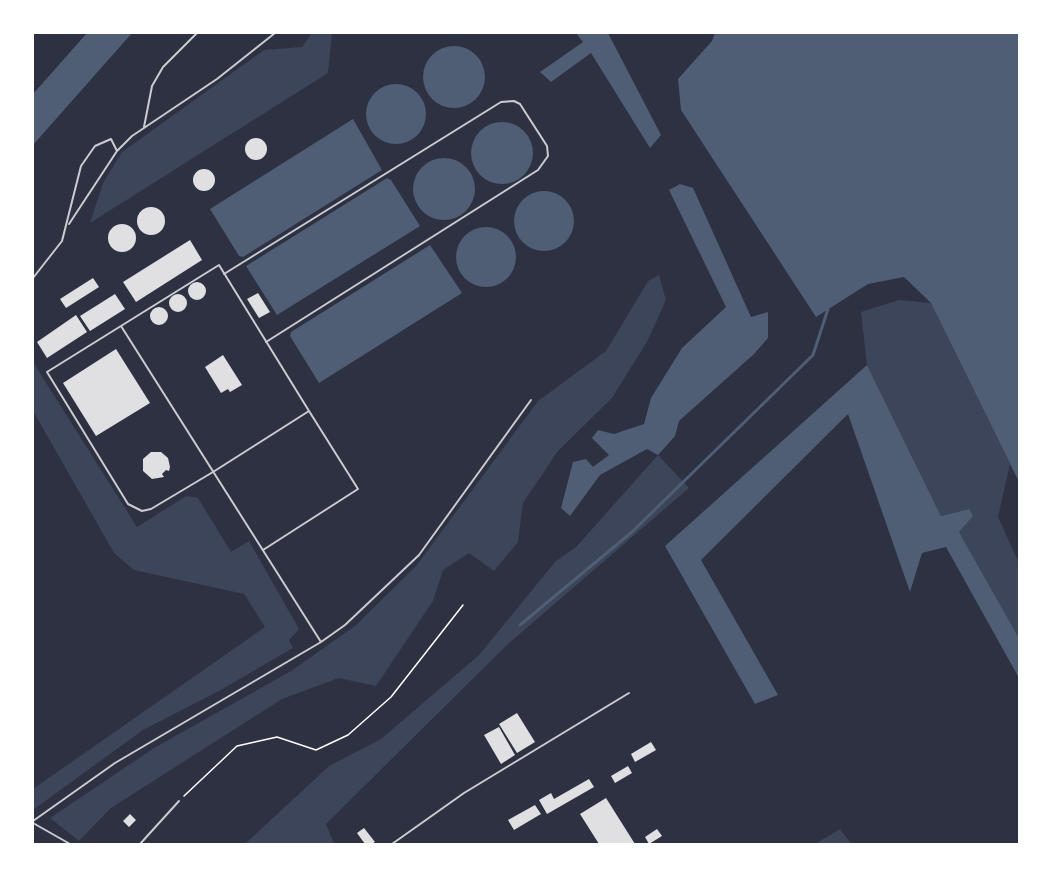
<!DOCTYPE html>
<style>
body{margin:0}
#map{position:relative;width:1052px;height:877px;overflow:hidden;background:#2d3142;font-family:Figtree,sans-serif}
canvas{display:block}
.frame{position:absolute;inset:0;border:34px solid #fff;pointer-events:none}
</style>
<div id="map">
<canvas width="1052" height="877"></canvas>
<div class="frame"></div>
</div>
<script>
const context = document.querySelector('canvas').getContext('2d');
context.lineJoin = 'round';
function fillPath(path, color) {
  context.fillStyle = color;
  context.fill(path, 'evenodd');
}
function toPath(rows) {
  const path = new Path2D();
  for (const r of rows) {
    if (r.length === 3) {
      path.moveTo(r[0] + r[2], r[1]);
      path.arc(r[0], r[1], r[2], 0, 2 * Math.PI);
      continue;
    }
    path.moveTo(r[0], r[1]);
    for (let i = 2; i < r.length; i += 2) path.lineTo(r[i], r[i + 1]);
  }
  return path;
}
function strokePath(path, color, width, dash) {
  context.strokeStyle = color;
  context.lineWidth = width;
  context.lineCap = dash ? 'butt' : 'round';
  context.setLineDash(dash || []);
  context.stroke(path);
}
fillPath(toPath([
 [312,33,332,33,328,73,90,223,103,183,122,152,264,50,302,47],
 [659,275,666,300,648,340,612,398,558,451,523,503,518,542,494,571,469,553,443,570,433,601,376,686,339,678,282,699,111,808,79,841,50,818,154,748,291,671,355,626,416,566,538,401,606,351,648,281],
 [899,300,931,303,1010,464,998,517,1019,563,1019,638,959,532,969,509,941,516,867,365,861,312],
 [33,362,137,527,186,496,198,498,231,552,249,541,299,629,289,640,293,648,219,691,143,730,33,810,33,789,265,627,244,594,134,570,114,553,33,411],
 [658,455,689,488,508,644,326,824,334,844,245,844,329,766,381,739,479,655,555,562,577,546],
 [840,829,851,844,815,844]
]), '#3c4559');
fillPath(toPath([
 [87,33,132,33,33,145,33,94],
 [576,33,608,33,661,135,650,148,591,53,551,82,540,72,583,42],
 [715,33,1019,33,1019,482,931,303,904,277,868,284,816,317,681,110,678,79,712,41],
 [454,77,31],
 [396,114,30],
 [353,119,382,170,243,257,239,256,210,209],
 [502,153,31],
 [444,189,31],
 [387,178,391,180,420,226,277,315,246,266],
 [680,184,693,188,751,317,768,312,768,338,754,354,679,421,675,436,658,455,647,449,600,475,570,516,561,508,573,462,586,459,593,467,609,455,592,438,598,430,614,434,644,424,651,398,682,348,726,307,669,190],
 [544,221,30],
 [486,257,30],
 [430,245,462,293,319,383,290,336,291,332],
 [867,365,941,516,969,509,973,516,959,532,1019,638,1019,678,946,547,922,553,910,592,848,414,701,560,778,695,755,704,665,546]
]), '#4f5d75');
strokePath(toPath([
 [520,625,632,532,813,355,828,309]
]), '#4f5d75', 3);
fillPath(toPath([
 [256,149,11],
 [204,180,11],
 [151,221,14],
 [122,238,14],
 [190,240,202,260,136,302,123,282],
 [93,278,99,287,66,308,60,299],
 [197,291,9],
 [258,293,270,312,259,318,247,299],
 [115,294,125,309,90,331,80,316],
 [178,303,9],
 [159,316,9],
 [76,315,87,332,47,358,37,342],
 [116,349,150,403,96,436,63,383],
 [223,355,242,385,230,392,228,389,221,393,205,367],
 [151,452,161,452,168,458,170,467,169,471,166,470,162,474,164,477,152,479,143,471,143,459],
 [517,713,535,742,517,753,499,724],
 [499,727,515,755,501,764,484,735],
 [651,742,656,750,635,762,631,754],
 [628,766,632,773,615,783,611,776],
 [589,779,594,787,547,814,539,800,551,793,554,799],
 [606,798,635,844,599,844,580,814],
 [535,805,541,814,514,830,508,820],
 [130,814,136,820,129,827,123,821],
 [364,828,375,842,371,844,365,844,357,833],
 [657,829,662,836,649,844,645,837]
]), '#e0e0e3');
strokePath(toPath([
 [184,796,237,746,277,737,316,750,348,735,391,697,463,605]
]), '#fff', 1.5);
strokePath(toPath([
 [144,127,152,86,163,67,197,33],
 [117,151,132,136,217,79,275,33],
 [224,274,501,102,514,101,520,104,547,146,548,156,538,170,266,342],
 [33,278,62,241,81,166,95,146,111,139,117,151,69,224],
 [121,326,321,642],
 [263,550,358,489,309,411,213,472,151,509,142,511,128,504,47,372,219,265,309,411],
 [33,821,115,763,321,642,345,625,419,555,531,400],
 [33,823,70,844],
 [140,844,179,801],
 [392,844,464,793,629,693]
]), '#caccd0', 2);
</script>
